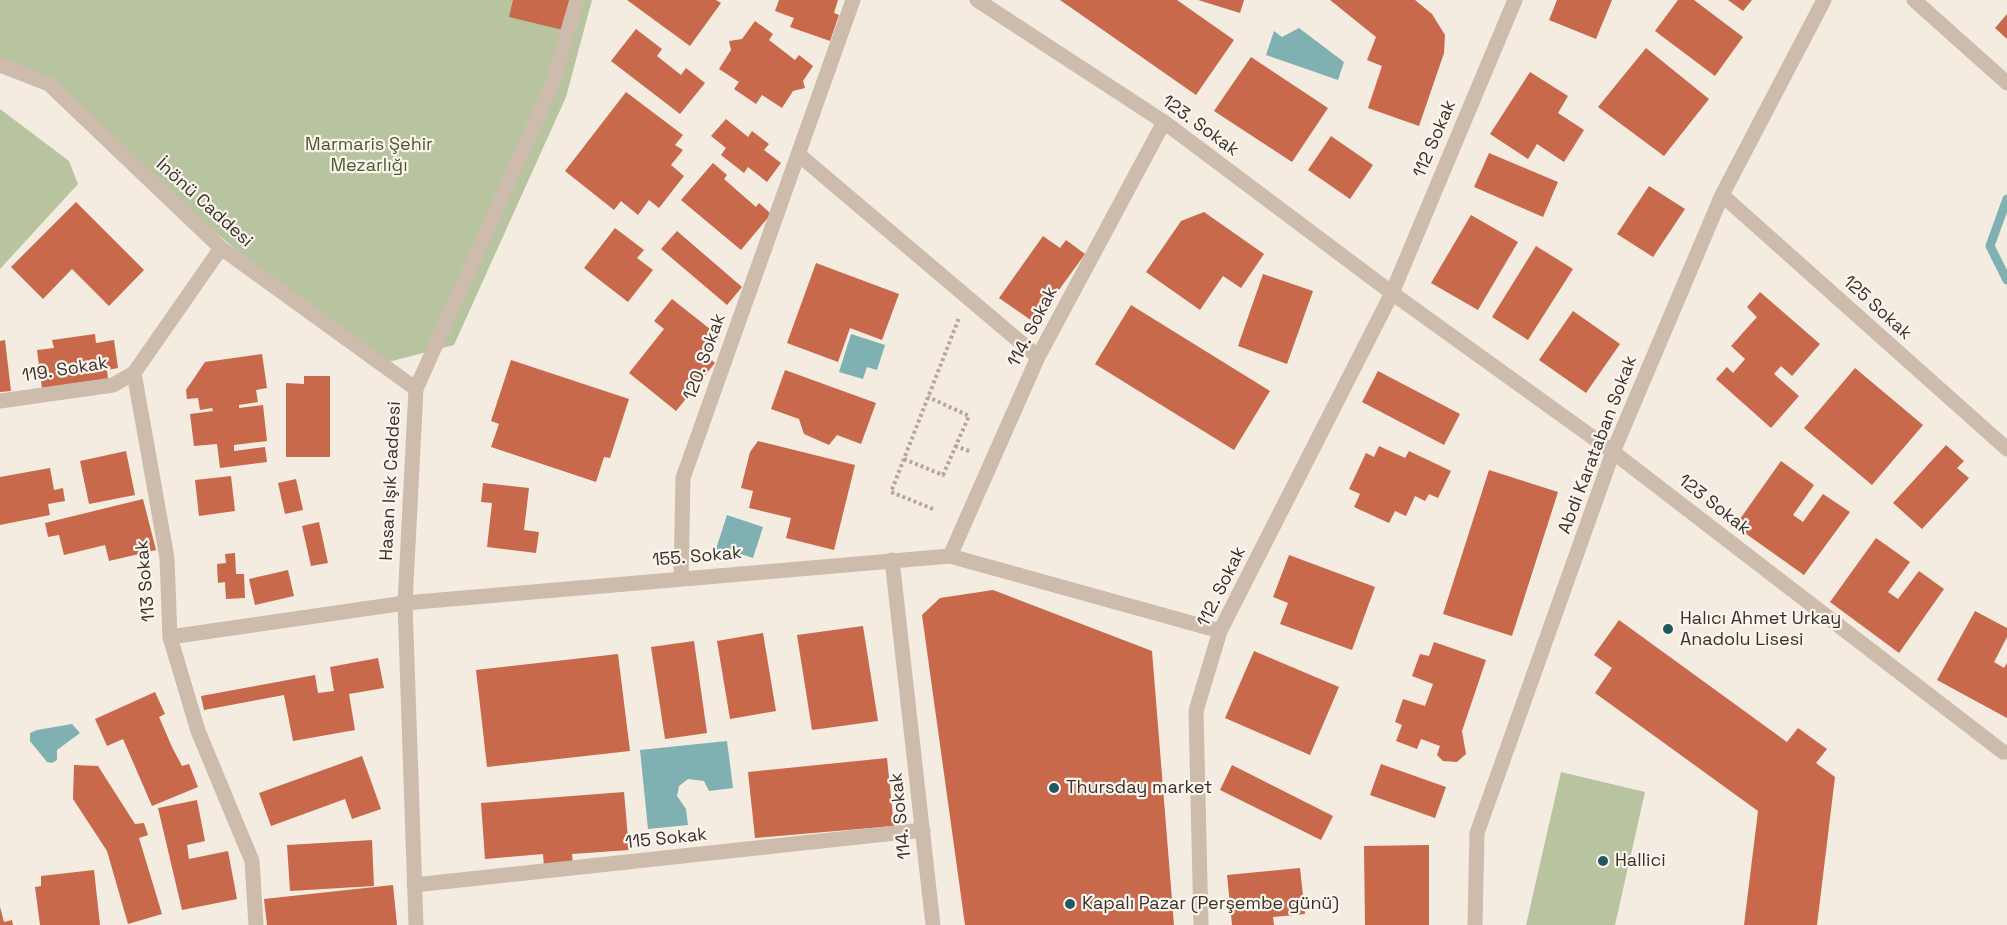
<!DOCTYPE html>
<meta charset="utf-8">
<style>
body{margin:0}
canvas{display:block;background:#f4ebe1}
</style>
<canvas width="2007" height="925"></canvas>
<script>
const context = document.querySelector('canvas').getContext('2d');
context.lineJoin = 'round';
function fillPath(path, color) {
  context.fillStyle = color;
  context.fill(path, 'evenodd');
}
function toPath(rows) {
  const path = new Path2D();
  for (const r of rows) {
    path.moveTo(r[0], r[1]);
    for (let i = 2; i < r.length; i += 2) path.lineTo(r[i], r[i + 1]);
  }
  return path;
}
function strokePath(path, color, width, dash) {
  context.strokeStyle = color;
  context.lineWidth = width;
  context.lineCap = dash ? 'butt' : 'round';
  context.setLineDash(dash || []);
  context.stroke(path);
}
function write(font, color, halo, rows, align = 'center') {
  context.font = font + ' "Space Grotesk",sans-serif';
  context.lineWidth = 4.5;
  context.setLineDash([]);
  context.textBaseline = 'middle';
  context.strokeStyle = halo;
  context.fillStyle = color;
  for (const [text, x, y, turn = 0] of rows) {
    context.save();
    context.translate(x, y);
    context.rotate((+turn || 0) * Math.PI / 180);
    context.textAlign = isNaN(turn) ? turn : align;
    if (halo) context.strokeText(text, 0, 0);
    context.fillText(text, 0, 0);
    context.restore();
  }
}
fillPath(toPath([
 [0,0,592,0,566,97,454,345,388,362,236,250,39,79,0,62],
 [0,109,69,161,78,184,0,269],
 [1561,772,1645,792,1615,925,1526,925]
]), '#b8c4a0');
fillPath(toPath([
 [1299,28,1344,62,1338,80,1266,55,1274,31,1282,37],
 [851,334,885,345,877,370,867,367,863,379,839,372],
 [727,515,763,527,753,558,741,554,738,560,715,552],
 [72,724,80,733,57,750,57,760,52,763,47,762,30,741,30,733,37,730],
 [727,741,733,788,709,791,704,781,688,779,679,786,677,796,686,809,688,825,648,829,640,750]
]), '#7fb0b2');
strokePath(toPath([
 [2007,199,1990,246,2007,280]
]), '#7fb0b2', 9);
fillPath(toPath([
 [513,0,570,0,563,30,509,17],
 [627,0,716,0,721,3,690,46],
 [779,0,838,0,834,13,839,15,830,41,790,27,794,18,775,11],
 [1060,0,1177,0,1234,40,1196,95],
 [1198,0,1244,0,1240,13],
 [1330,0,1415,0,1432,14,1445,35,1444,53,1419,126,1368,108,1382,66,1367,60,1376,37],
 [1557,0,1612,0,1596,39,1549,20],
 [1678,0,1694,0,1743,37,1715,76,1655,31],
 [1728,0,1752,0,1743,11],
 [2007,14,2007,39,1995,28],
 [755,21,773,34,769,40,795,60,799,55,813,66,803,81,805,88,793,91,782,108,762,95,756,104,734,89,739,82,719,69,731,50,729,41,742,39],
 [636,29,662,49,657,56,681,75,686,68,705,83,680,114,611,61],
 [1646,48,1709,99,1664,156,1598,107],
 [1251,57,1328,108,1292,162,1214,111],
 [1530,72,1568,96,1558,113,1584,130,1564,162,1537,144,1528,159,1490,134],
 [626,92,683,135,675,145,683,150,671,165,684,176,659,208,649,200,638,215,621,201,614,210,565,171],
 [726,119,748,137,752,131,769,144,764,150,781,163,767,182,748,167,744,173,721,155,726,148,711,136],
 [1331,136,1373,165,1350,199,1308,170],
 [1489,153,1558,182,1543,217,1474,187],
 [713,163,727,175,724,179,756,207,759,203,771,214,741,250,681,200],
 [1649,186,1685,209,1653,257,1617,234],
 [76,202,144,270,109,306,72,269,43,299,11,267],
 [1204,212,1264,254,1241,288,1223,276,1200,310,1146,272,1181,221],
 [1471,215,1518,242,1478,310,1431,283],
 [615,228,644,250,637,258,653,270,628,302,584,268],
 [677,231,742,287,727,305,661,249],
 [1043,236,1060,248,1066,240,1085,254,1035,323,999,298],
 [1536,246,1573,269,1528,340,1492,317],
 [816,263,899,294,882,340,850,328,838,362,787,343],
 [1263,274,1313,291,1287,364,1238,346],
 [1760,292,1820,344,1792,376,1781,366,1774,374,1799,396,1771,428,1716,379,1727,367,1733,373,1745,359,1731,346,1757,317,1747,307],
 [672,299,720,337,706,355,715,363,676,411,629,373,664,329,654,321],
 [1131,305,1270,391,1234,450,1095,364],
 [1573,311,1620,344,1586,393,1539,360],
 [95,334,96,343,114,340,118,368,107,370,108,379,42,388,37,350,54,348,52,340],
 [5,340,11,391,0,392,0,341],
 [262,354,267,388,256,390,258,402,239,405,239,408,263,405,267,441,234,445,234,451,265,447,267,462,220,468,217,444,194,446,190,414,213,411,212,408,200,410,198,398,187,399,186,390,205,362],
 [511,360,629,399,610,458,604,457,596,482,491,447,499,424,491,421],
 [1855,368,1923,425,1872,485,1804,428],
 [785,370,876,403,861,444,837,435,829,445,804,434,799,419,771,409],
 [1378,371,1460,414,1444,445,1362,402],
 [304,376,330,376,330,457,286,457,286,383,304,384],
 [758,441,855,465,834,550,786,538,791,518,749,508,753,491,741,488,750,452],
 [1946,445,1964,461,1957,468,1969,478,1922,529,1893,503],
 [1379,446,1405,458,1409,451,1451,471,1438,498,1429,494,1425,501,1415,496,1406,516,1395,511,1389,523,1354,507,1360,494,1349,489,1366,453,1374,457],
 [126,451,135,495,89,504,80,461],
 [1781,461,1814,485,1793,515,1803,522,1823,494,1850,512,1804,575,1735,526],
 [50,468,54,490,63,488,65,501,48,504,50,515,0,525,0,477],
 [1489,470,1558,492,1512,636,1443,614],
 [231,476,235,511,199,516,195,480],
 [296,479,303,510,285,514,278,483],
 [483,483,529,488,524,530,539,532,536,553,487,547,492,503,481,502],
 [143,499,156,550,109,561,105,545,64,555,59,535,48,537,45,523],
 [319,522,328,563,311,566,302,526],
 [1876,538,1910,562,1888,592,1898,599,1919,571,1944,589,1899,653,1830,602],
 [235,553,236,574,244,574,245,598,226,599,225,582,218,583,217,564,226,563,225,554],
 [1289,555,1375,587,1352,650,1280,624,1288,603,1273,597],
 [288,570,294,596,255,605,249,579],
 [993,590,1152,651,1174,925,965,925,922,615,940,598],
 [1975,611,2007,628,2007,637,1994,662,2004,668,2007,663,2007,718,1937,680],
 [1619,620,1787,742,1798,728,1827,749,1816,763,1835,777,1817,925,1744,925,1758,811,1595,693,1612,668,1594,655],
 [863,626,878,721,812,730,797,635],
 [763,633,776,711,730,719,717,641],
 [694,641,707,733,665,739,651,647],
 [1434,642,1486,660,1462,731,1466,754,1457,762,1443,761,1437,755,1440,746,1421,739,1417,749,1396,741,1402,725,1395,722,1403,699,1425,706,1433,684,1412,676,1420,654,1429,656],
 [1254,651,1339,687,1310,755,1225,718],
 [618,654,630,751,487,767,476,670],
 [378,658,384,688,349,694,355,730,293,741,284,695,204,710,201,696,315,675,318,693,334,691,330,667],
 [155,692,165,714,159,717,172,747,182,766,189,764,198,787,152,806,123,739,107,746,95,719],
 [362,756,381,809,352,819,345,799,271,826,259,793],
 [887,758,894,826,755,838,748,772],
 [1381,764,1446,787,1435,818,1370,795],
 [74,765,98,766,135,824,144,823,148,835,139,838,162,914,128,924,107,851,73,799],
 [1232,765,1333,816,1321,840,1220,790],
 [624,792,629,850,572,854,573,865,544,867,543,854,485,859,481,803],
 [197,800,205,841,187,845,189,859,228,851,237,899,182,910,158,808],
 [372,840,374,886,290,891,287,845],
 [1429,845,1429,925,1365,925,1364,846],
 [1300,868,1305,914,1273,917,1274,925,1232,925,1227,875],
 [94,870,100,925,40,925,35,887,41,886,41,876],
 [393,885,397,925,267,925,264,899],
 [0,907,4,922,12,920,13,925,0,925]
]), '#c8694b');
strokePath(toPath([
 [955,446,972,452],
 [904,459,943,475,969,416,928,397],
 [933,509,891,492,959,318]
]), '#b9a596', 4, [3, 3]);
strokePath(toPath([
 [977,0,1164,122,1392,293,1613,452,2003,752,2007,752],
 [1914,0,2007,83],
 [0,65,49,84,221,248,416,389],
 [798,154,1038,357],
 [1722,195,2007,449],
 [221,248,134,373,167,558,170,637,198,731,252,861,256,925],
 [0,401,113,385,134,373],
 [950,556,1038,357,1164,122],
 [892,560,933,925],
 [681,578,683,478,853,0],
 [170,637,405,603,950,556,1220,631],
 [414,885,923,830],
 [416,925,405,603,416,389,552,85,577,0],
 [1201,925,1196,711,1220,631,1392,293,1515,0],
 [1475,925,1477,833,1613,452,1722,195,1824,0]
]), '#cdbbac', 15);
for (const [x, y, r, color] of [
 [1668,629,6,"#1f5a5e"],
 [1054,788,6,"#1f5a5e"],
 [1603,861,6,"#1f5a5e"],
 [1070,904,6,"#1f5a5e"]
]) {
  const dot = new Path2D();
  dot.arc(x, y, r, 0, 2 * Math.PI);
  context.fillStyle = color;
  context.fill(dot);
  strokePath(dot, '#fbf5ee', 2);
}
write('18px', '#3b302b', '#fbf5ee', [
 ["123. Sokak",1200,126,36],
 ["112 Sokak",1435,139,-67],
 ["İnönü Caddesi",204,203,42],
 ["125 Sokak",1877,308,42],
 ["114. Sokak",1033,327,-63],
 ["120. Sokak",705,357,-70],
 ["119. Sokak",65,370,-9],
 ["Abdi Karataban Sokak",1598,445,-69],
 ["Hasan Işık Caddesi",391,481,-87],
 ["123 Sokak",1714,505,38],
 ["155. Sokak",697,557,-5],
 ["113 Sokak",146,581,-95],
 ["112. Sokak",1222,587,-64],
 ["114. Sokak",901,816,-96],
 ["115 Sokak",666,839,-6]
]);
write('18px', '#4a5a2e', '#fbf5ee', [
 ["Marmaris Şehir",369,145],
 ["Mezarlığı",369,166]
]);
write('18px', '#3b302b', '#fbf5ee', [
 ["Halıcı Ahmet Urkay",1680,619],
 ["Anadolu Lisesi",1680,640],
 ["Thursday market",1066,788],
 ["Hallici",1615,861],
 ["Kapalı Pazar (Perşembe günü)",1082,904]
], 'left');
</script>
